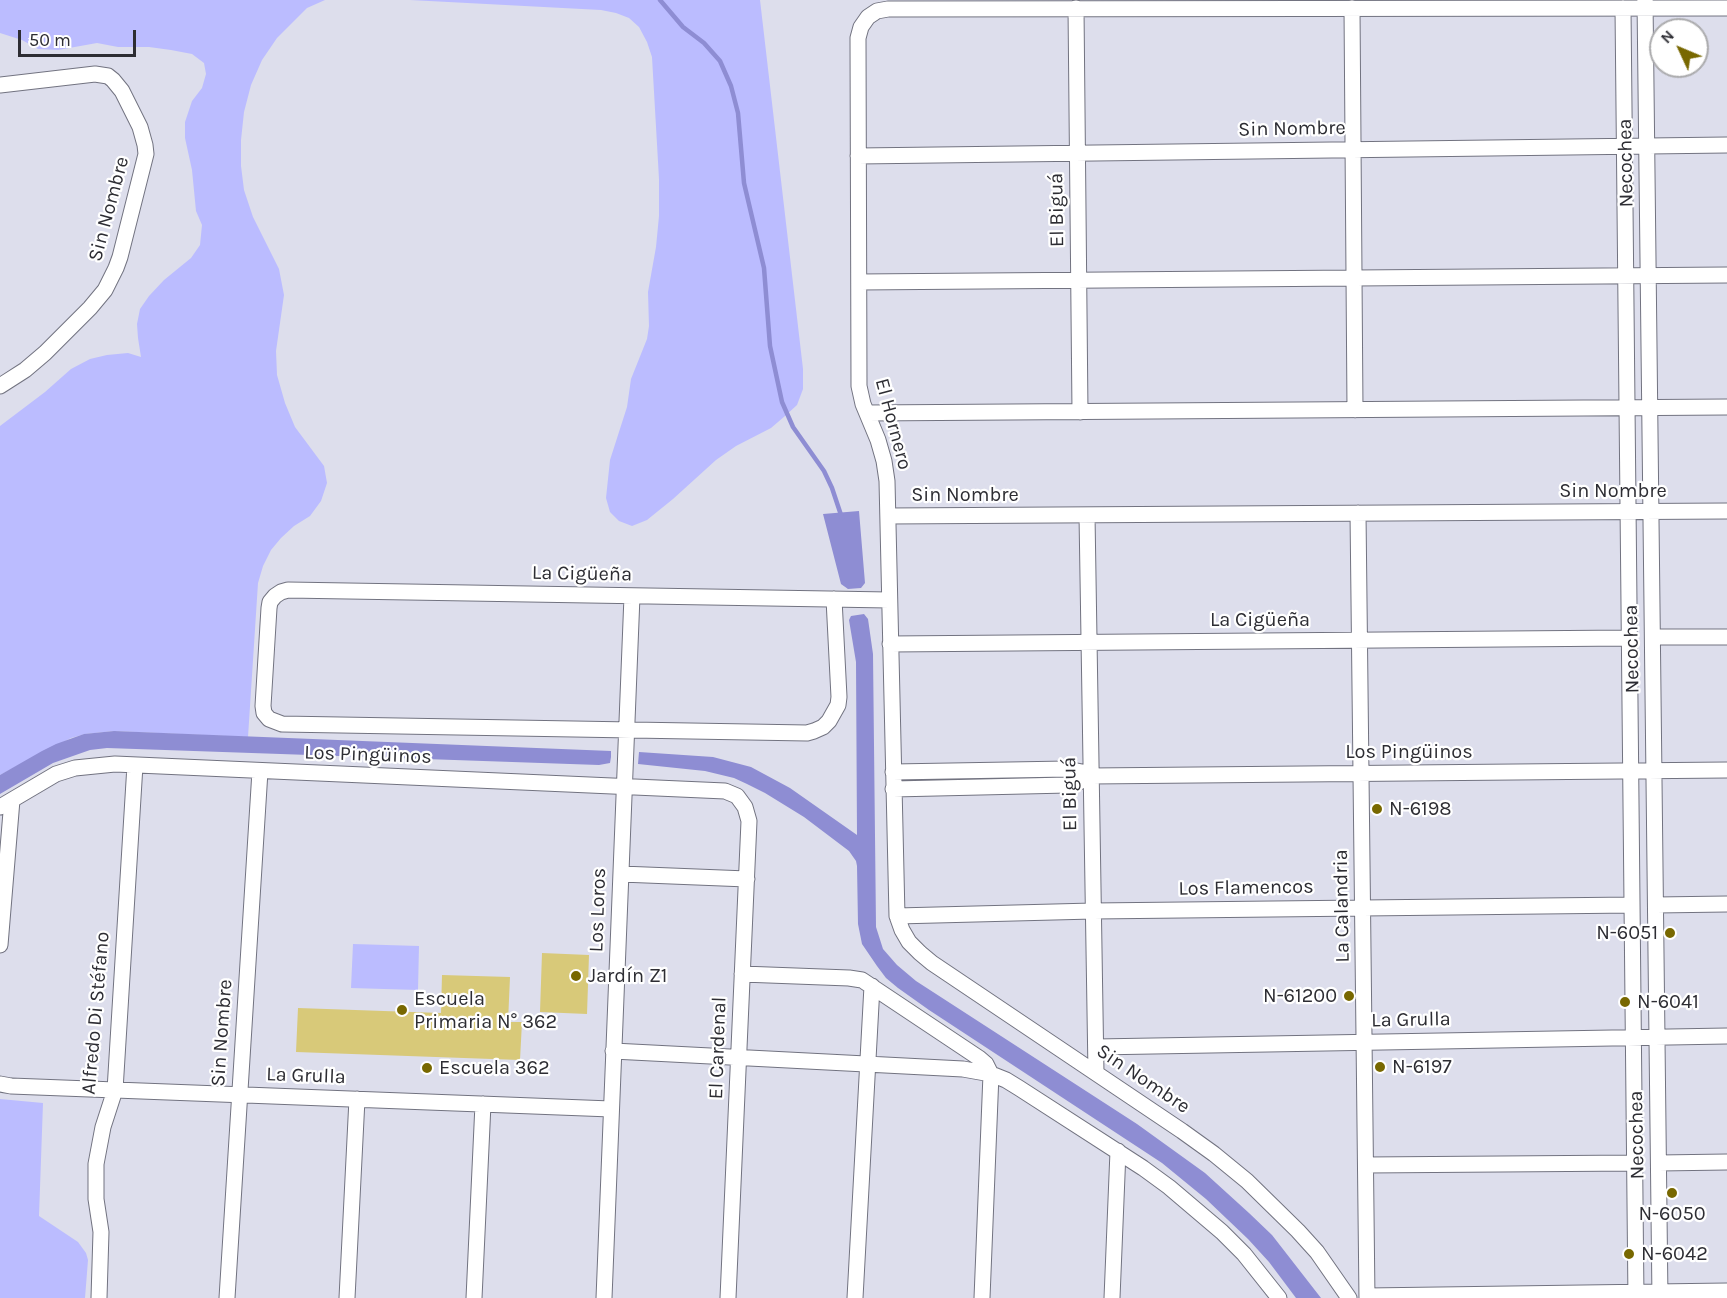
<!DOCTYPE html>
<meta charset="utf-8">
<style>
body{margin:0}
#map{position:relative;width:1727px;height:1298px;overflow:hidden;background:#dddeec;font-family:Karla,sans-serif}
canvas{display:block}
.north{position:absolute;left:1649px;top:18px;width:60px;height:60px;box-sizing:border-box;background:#fff;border:2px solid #ababad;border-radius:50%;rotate:314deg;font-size:16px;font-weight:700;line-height:24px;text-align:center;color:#2d2d33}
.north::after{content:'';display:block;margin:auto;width:21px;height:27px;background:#786800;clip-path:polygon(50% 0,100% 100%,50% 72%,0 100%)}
.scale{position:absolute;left:18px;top:30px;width:118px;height:27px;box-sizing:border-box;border:3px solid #2d2d33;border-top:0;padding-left:8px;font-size:18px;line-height:21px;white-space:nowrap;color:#2d2d33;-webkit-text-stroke:4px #fff;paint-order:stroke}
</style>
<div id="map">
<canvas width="1727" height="1298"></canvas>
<div class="north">N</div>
<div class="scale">50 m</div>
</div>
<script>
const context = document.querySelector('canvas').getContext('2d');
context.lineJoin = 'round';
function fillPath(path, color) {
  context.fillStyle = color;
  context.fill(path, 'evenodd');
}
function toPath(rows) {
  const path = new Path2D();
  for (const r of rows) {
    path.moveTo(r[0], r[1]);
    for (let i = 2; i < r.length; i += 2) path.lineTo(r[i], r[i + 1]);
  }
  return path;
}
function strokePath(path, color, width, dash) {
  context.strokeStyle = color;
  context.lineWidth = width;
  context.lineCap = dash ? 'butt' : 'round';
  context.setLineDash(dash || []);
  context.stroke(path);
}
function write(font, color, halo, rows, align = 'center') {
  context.font = font + ' Karla,sans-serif';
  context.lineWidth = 4.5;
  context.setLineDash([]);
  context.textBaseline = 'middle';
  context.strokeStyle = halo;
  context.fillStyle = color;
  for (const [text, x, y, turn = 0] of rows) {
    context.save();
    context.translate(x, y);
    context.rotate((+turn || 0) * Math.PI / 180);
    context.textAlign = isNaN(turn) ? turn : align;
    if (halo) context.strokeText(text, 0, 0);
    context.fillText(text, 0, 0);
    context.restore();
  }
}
fillPath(toPath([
 [0,0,325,0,307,8,277,38,262,60,251,85,244,112,241,140,241,166,244,190,253,217,279,269,284,295,276,351,277,375,285,403,295,427,324,466,327,483,321,501,310,516,294,526,281,538,271,550,263,566,258,583,248,737,114,731,85,734,71,738,0,775,0,426,45,392,71,369,90,359,107,355,128,353,141,357,138,338,137,324,140,309,149,296,164,280,191,258,200,245,202,225,196,211,192,170,185,138,185,122,192,101,202,88,206,74,204,63,192,54,171,50,149,47,118,47,97,43,58,50,38,49,22,40,0,33],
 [410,0,760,0,803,369,803,389,797,405,785,416,771,428,736,446,716,460,673,499,647,520,632,526,619,521,610,512,606,498,610,460,627,407,631,379,647,339,649,326,648,292,656,247,659,216,659,179,652,57,647,42,639,27,629,18,616,13,601,10],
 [353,944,419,946,418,990,351,988],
 [0,1099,43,1103,39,1216,78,1242,86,1253,88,1260,85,1298,0,1298]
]), '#bbbcff');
fillPath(toPath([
 [859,511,865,583,861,588,848,589,841,584,823,514],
 [864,614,868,619,873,654,876,927,883,949,897,965,916,981,1137,1124,1205,1173,1249,1213,1272,1235,1321,1298,1296,1298,1269,1262,1248,1239,1206,1199,1162,1163,929,1010,898,988,886,978,877,966,862,944,858,924,857,866,856,861,849,851,804,817,765,793,747,784,734,778,705,771,638,764,639,752,713,757,751,767,790,788,857,835,856,662,849,620,851,616],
 [114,731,611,751,611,757,610,763,599,765,107,748,90,750,53,763,0,794,0,775,42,751,56,744,84,734]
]), '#8e8dd3');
strokePath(toPath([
 [660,0,683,27,704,43,720,61,731,86,738,113,744,183,764,268,770,346,782,402,793,427,824,471,832,488,842,518]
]), '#8e8dd3', 4.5);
fillPath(toPath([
 [542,953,589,955,587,1014,540,1012],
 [442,975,510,977,508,1022,522,1022,520,1060,296,1052,298,1008,441,1013]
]), '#d8c979');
const minor = toPath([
 [1645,0,1660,1298],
 [1076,8,1080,412],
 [1352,8,1355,410],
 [1623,8,1636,1298],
 [0,85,95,74,108,76,113,80,122,91,140,127,145,145,146,154,120,257,116,268,105,290,90,308,45,353,25,370,0,386],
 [858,156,1727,145],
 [859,282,1727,275],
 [867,413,1727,407],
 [1358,513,1367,1298],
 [1087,515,1096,1073],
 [888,516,1727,511],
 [834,599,839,697,838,705,829,721,823,727,814,731,807,733,282,724,269,719,264,713,263,706,269,608,270,602,275,596,281,592,288,590,889,600],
 [1653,637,1727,637],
 [890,644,1629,638],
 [893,772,1067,769,1082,772,1091,776,1727,770],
 [893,789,1068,785,1075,784,1091,776],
 [0,807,56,774,75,768,115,764,725,791,737,796,745,807,749,821,728,1298],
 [621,874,747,879],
 [1656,905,1727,904],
 [897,916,1093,911,1632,905],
 [0,945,12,800],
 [742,974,849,978,862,980,979,1058,986,1064,991,1074,982,1298],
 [1096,1047,1727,1036],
 [613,1051,963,1069,991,1074,1006,1080,1019,1088,1143,1168,1169,1187,1222,1232,1244,1254,1279,1298],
 [0,1084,11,1086,611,1109],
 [1659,1163,1727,1162],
 [1366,1165,1635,1163],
 [1367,1296,1727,1291],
 [99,1298,101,1232,96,1199,96,1164,103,1127,115,1090,135,765],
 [227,1298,260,771],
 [347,1298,357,1099],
 [474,1298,483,1104],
 [604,1298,632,596],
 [855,1298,872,986],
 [1112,1298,1118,1151],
 [1349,1298,1317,1252,1298,1231,1247,1181,1214,1154,1182,1131,932,963,920,953,909,942,902,930,897,916,887,481,884,461,878,440,863,404,859,386,858,38,861,27,868,17,877,11,888,9,1727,8]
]);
strokePath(minor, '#727380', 17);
strokePath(minor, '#fff', 15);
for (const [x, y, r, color] of [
 [1377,809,6,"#786800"],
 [1670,933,6,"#786800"],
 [576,976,6,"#786800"],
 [1349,996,6,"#786800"],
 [1625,1002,6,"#786800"],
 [402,1010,6,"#786800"],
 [1380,1067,6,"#786800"],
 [427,1068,6,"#786800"],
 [1672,1193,6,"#786800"],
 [1629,1254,6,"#786800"]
]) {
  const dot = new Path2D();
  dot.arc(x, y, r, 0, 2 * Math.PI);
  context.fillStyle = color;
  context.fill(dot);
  strokePath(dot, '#fff', 2);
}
write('20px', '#2d2d33', '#fff', [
 ["Sin Nombre",1292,129,-1],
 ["Necochea",1626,163,-91],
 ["Sin Nombre",109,209,-75],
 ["El Biguá",1057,210,-91],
 ["El Hornero",893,424,75],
 ["Sin Nombre",1613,491],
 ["Sin Nombre",965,495],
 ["La Cigüeña",582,574,1],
 ["La Cigüeña",1260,620],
 ["Necochea",1632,649,-91],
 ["Los Pingüinos",1409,752],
 ["Los Pingüinos",368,755,2],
 ["El Biguá",1070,794,-91],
 ["Los Flamencos",1246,888,-1],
 ["La Calandria",1342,906,-91],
 ["Los Loros",598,910,-88],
 ["Alfredo Di Stéfano",96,1013,-85],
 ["La Grulla",1411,1020,-1],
 ["Sin Nombre",222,1033,-86],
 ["El Cardenal",718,1048,-88],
 ["La Grulla",306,1076,2],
 ["Sin Nombre",1143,1079,34],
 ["Necochea",1637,1135,-91]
]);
write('20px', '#2d2d33', '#fff', [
 ["N-6198",1389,809],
 ["N-6051",1658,933,"right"],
 ["Jardín Z1",588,976],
 ["N-61200",1337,996,"right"],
 ["Escuela",414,999],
 ["Primaria N° 362",414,1022],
 ["N-6041",1637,1002],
 ["N-6197",1392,1067],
 ["Escuela 362",439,1068],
 ["N-6050",1672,1214,"center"],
 ["N-6042",1641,1254]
], 'left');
</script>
